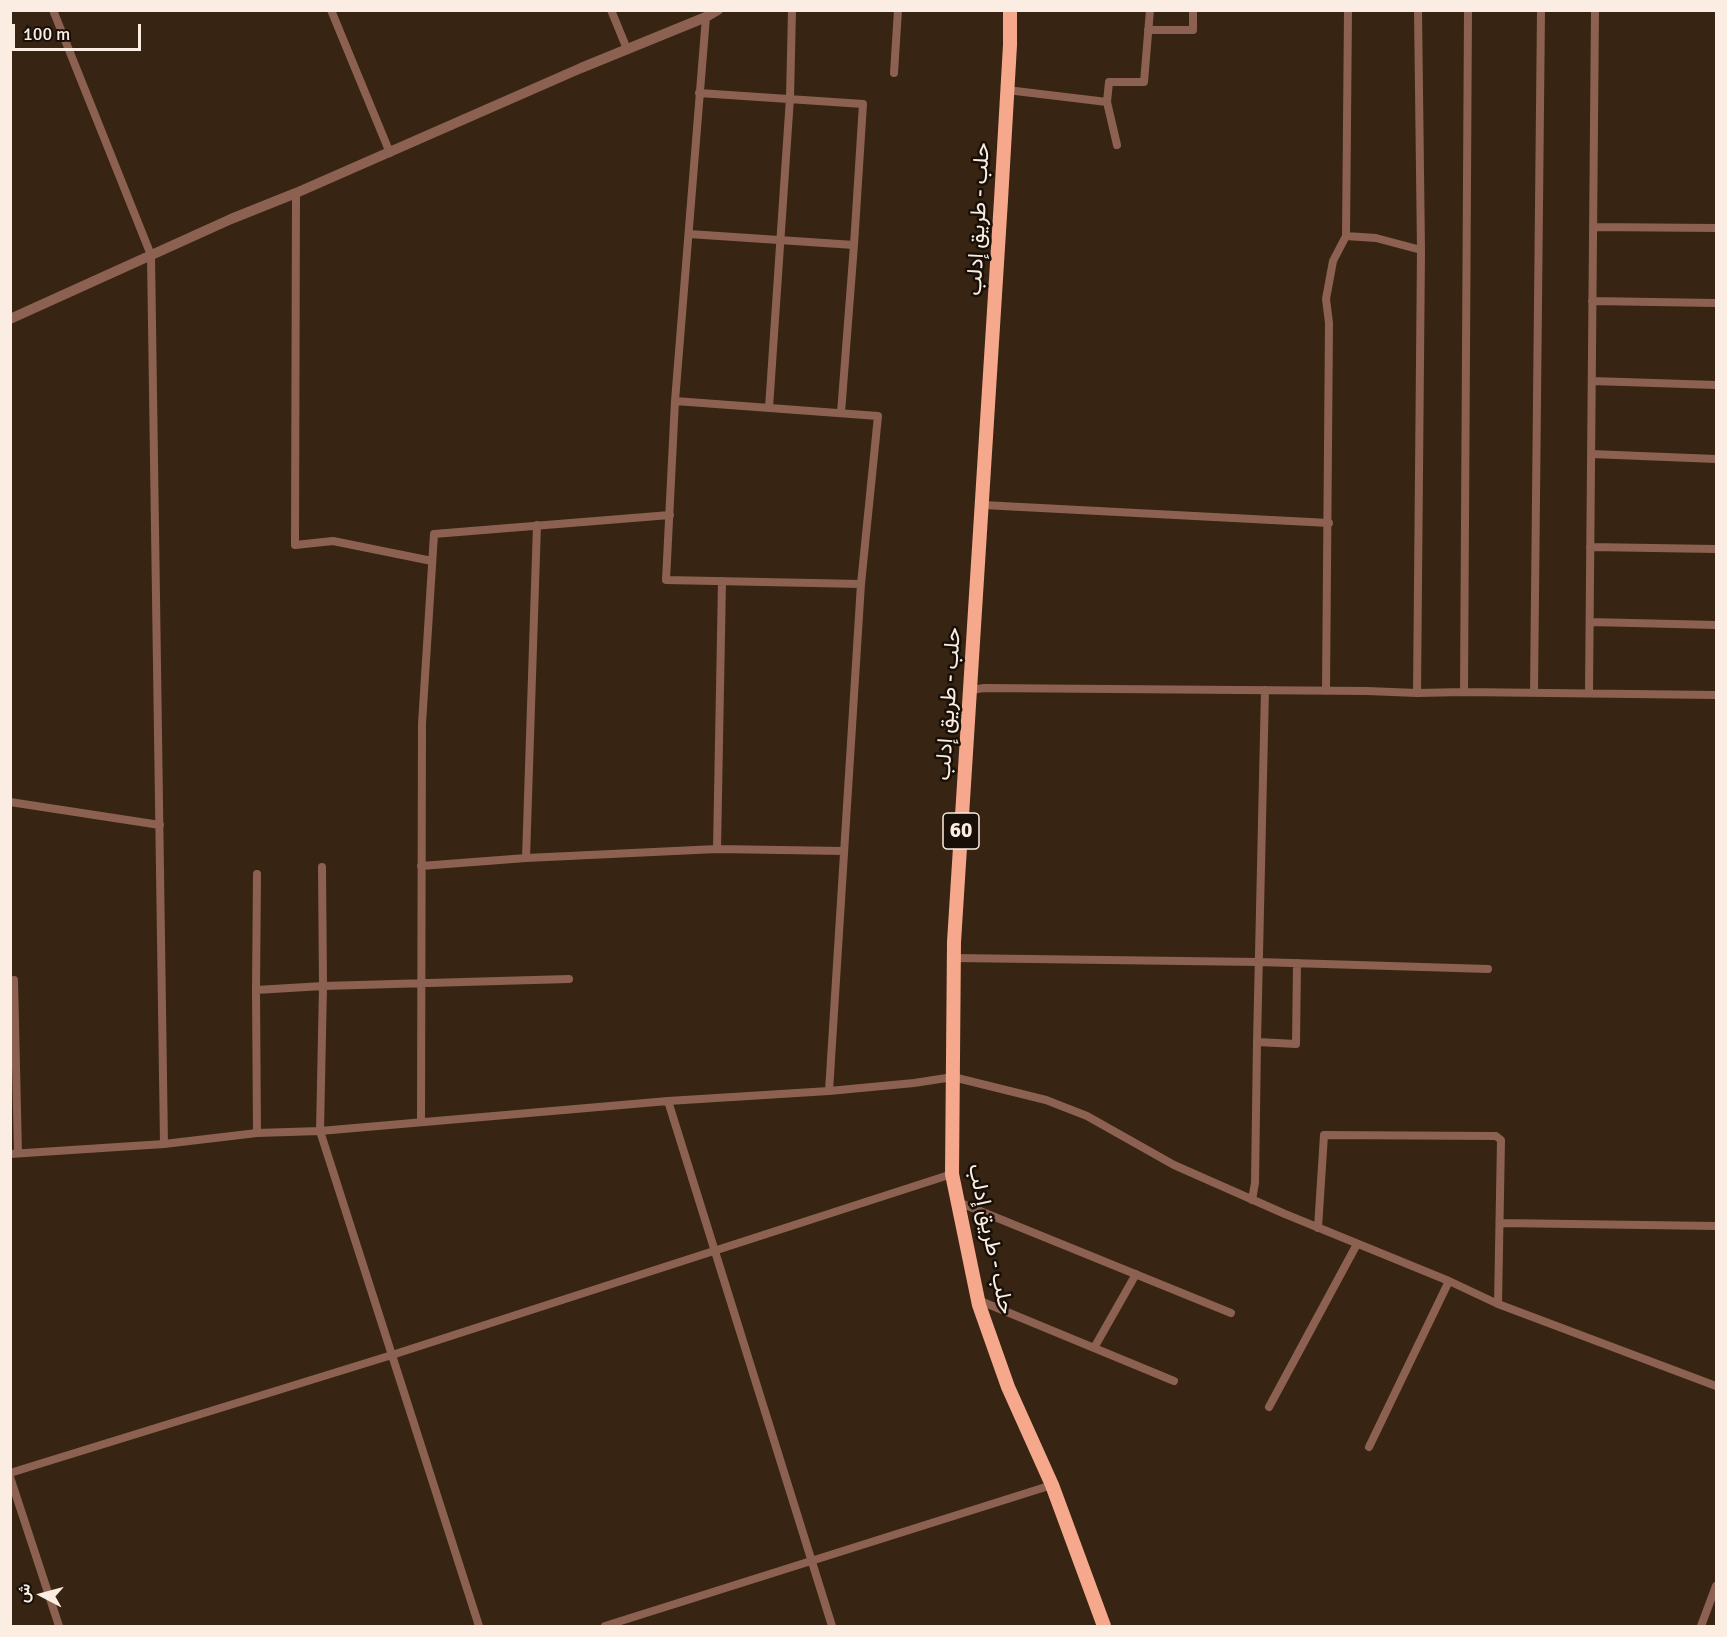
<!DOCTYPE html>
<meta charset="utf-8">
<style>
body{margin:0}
#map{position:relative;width:1727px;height:1637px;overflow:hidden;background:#382412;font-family:Signika,Vazirmatn,sans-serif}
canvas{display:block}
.frame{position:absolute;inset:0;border:12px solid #fbede2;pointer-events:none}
.north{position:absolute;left:12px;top:1565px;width:60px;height:60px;-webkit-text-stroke:4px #181008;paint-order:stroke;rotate:276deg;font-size:16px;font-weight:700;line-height:24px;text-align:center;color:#fbede2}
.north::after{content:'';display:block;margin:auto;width:21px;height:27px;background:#fbede2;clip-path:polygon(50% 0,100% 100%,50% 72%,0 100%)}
.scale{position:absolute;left:12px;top:24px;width:129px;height:27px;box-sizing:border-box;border:3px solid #fbede2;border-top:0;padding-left:8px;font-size:18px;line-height:21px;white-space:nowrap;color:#fbede2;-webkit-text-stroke:4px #181008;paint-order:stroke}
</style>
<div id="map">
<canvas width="1727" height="1637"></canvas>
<div class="frame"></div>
<div class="north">ش</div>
<div class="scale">100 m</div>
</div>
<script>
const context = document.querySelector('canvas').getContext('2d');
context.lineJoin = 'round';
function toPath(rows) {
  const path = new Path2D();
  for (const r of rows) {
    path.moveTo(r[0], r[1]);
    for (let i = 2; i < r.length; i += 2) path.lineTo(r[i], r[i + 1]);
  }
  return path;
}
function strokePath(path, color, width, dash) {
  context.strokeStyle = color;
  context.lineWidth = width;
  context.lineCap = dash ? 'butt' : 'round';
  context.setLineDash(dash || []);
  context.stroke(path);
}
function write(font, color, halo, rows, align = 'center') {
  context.font = font + ' Signika,Vazirmatn,sans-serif';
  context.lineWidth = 5;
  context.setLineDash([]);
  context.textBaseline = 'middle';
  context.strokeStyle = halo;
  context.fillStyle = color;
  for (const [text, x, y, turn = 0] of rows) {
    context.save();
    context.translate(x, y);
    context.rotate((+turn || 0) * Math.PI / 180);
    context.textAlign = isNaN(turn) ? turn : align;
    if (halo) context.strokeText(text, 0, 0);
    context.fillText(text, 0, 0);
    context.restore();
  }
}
strokePath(toPath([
 [53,10,151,255,164,1144],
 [331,10,390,153],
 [611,10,627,49],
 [706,17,675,401,666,580,861,584],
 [1148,30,1193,30,1193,10],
 [894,73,898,10],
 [1007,90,1107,102],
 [699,93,863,104,854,245,841,413],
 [1117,145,1107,102,1109,82,1144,82,1150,10],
 [296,193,295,545,333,541,432,561],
 [1593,227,1716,228],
 [689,234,854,245],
 [1346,236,1376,238,1421,250],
 [1592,301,1716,303],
 [1592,381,1716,385],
 [675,401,878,416,861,584,829,1091],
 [769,408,790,98,792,10],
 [1591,454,1716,459],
 [983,505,1329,523],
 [537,525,526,858,717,849,844,851],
 [1590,547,1716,549],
 [1590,622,1716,625],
 [971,690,984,688,1367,691,1417,693,1464,692,1716,695],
 [1326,691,1329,323,1326,299,1333,261,1346,236,1348,10],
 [1464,692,1468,10],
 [1417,693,1421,250,1418,10],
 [1534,693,1541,10],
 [1589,693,1595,10],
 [10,802,160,825],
 [717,849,722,581],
 [421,866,526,858],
 [322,867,323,986,320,1131,479,1626],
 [954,958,1259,962,1488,969],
 [14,980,18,1153],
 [256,990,323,986,569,979],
 [1257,1042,1265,690],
 [668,1101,832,1626],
 [421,1122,422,724,434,534,670,515],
 [257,1133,256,990,257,874],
 [10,1154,164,1144,257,1133,320,1131,668,1101,829,1091,914,1083,953,1077,1046,1100,1087,1116,1174,1165,1285,1214,1449,1281,1498,1304,1716,1386],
 [1252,1200,1255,1183,1257,1042,1296,1044,1297,963],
 [958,1202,1231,1313],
 [1500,1223,1716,1226],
 [1318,1228,1324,1135,1496,1136,1501,1140,1498,1304],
 [978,1300,1174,1381],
 [1094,1348,1136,1274],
 [1269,1407,1357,1244],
 [1369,1447,1449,1281],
 [10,1473,392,1355,952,1174],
 [10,1477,59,1626],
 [605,1626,1052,1485],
 [1701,1626,1716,1586]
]), '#8c6151', 8);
strokePath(toPath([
 [10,319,231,219,296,193,581,68,706,17,718,10]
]), '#8c6151', 10);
strokePath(toPath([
 [1010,10,1010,45,1001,200,954,942,952,1174,979,1305,1008,1387,1052,1485,1104,1626]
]), '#f5a88c', 14);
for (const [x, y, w] of [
 [961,831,36]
]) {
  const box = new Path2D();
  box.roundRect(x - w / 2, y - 18, w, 36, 4.5);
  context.fillStyle = '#181008';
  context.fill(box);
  strokePath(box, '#fbede2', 1.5);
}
write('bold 21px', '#fbede2', null, [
 ["60",961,831]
]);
write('22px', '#fbede2', '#181008', [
 ["حلب - طريق إدلب",979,219,-87],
 ["حلب - طريق إدلب",949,704,-86],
 ["حلب - طريق إدلب",990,1239,78]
]);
</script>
